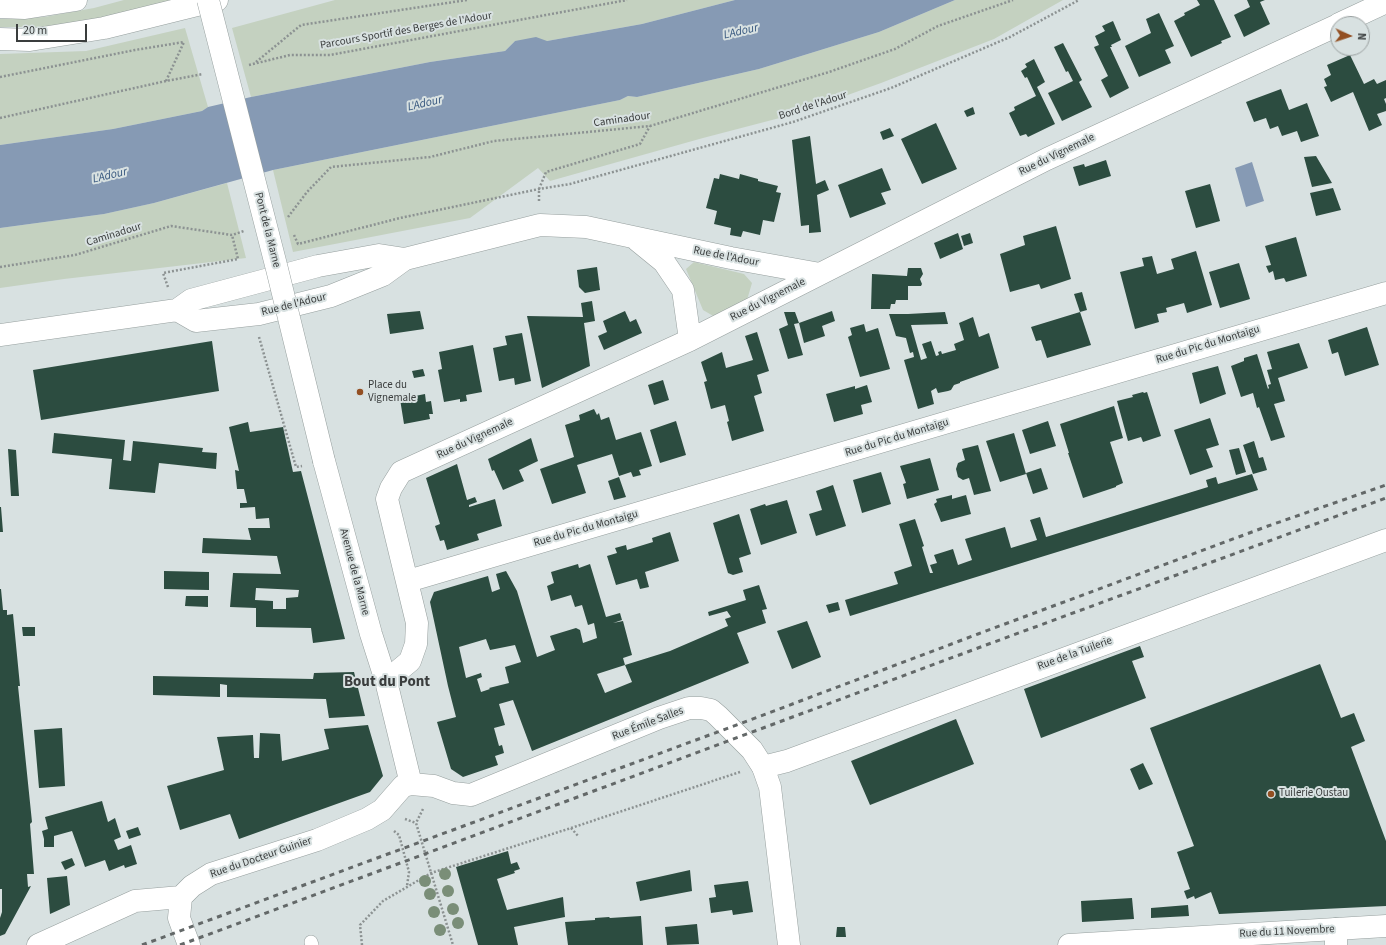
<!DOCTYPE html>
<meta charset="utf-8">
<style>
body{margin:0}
#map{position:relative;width:1386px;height:945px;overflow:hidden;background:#d8e1e1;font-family:"Source Sans 3",sans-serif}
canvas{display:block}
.north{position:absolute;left:1330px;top:16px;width:40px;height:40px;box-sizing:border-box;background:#d8e1e1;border:1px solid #999f9f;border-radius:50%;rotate:93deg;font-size:11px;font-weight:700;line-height:16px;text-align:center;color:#3a3d3d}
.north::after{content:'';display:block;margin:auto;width:14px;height:18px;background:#934f22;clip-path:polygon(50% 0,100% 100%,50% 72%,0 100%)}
.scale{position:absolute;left:16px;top:24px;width:71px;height:18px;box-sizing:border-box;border:2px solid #3a3d3d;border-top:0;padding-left:5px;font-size:12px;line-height:14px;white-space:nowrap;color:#3a3d3d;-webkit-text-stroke:3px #d8e1e1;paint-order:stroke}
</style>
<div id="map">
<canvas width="1386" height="945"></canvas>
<div class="north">N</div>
<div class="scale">20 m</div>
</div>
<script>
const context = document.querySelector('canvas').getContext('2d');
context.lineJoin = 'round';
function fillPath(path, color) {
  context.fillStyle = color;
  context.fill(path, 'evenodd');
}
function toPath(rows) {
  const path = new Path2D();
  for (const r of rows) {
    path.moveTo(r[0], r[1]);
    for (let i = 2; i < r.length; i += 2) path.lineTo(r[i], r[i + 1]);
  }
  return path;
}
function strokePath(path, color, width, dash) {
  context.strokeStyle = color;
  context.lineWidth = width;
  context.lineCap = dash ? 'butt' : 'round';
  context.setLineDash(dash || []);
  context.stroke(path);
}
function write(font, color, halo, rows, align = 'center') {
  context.font = font + ' "Source Sans 3",sans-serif';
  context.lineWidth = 4;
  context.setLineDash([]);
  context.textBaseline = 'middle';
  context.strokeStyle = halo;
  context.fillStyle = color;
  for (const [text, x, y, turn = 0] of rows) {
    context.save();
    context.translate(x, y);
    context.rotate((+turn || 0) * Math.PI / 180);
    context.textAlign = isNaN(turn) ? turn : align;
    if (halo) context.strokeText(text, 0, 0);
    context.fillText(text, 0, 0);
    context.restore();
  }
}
fillPath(toPath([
 [124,0,168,0,170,6,50,27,0,27,0,19,44,17,94,8],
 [335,0,735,0,642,24,547,41,515,41,505,51,430,62,251,97,232,28],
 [955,0,1063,0,994,39,881,83,795,114,703,138,550,181,538,168,470,218,293,252,273,170,620,100,628,96,637,97,759,69,879,32],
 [185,28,208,107,202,111,113,129,0,145,0,54,86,51],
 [227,183,246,258,64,279,0,288,0,228,104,214,154,203],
 [694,262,744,274,752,283,747,300,715,317,703,310,686,269]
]), '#c4d1c0');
fillPath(toPath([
 [735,0,955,0,879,32,759,69,637,97,628,96,620,100,273,170,154,203,104,214,0,228,0,145,113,129,202,111,208,107,251,97,430,62,505,51,515,41,536,37,547,41,642,24],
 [1252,162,1264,201,1246,207,1235,168]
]), '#869ab4');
fillPath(toPath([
 [1197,0,1214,0,1231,37,1221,41,1222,43,1191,57,1174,21,1185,15,1184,13,1200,5],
 [1247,0,1265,0,1260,2,1270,24,1244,37,1234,15,1250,7],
 [1159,13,1174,46,1165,50,1171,63,1139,77,1125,46,1151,33,1146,19],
 [1113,21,1121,40,1111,45,1112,47,1110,47,1129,88,1110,98,1101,80,1108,76,1094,47,1099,45,1095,36,1105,31,1102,26],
 [1063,43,1082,80,1079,82,1092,107,1062,121,1048,93,1073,81,1068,71,1066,72,1054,47],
 [1350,55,1364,84,1374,79,1377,84,1386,80,1386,98,1384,99,1386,104,1386,111,1377,114,1382,125,1369,131,1353,92,1331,102,1324,87,1327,86,1324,79,1331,75,1327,65],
 [1034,59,1045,82,1037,87,1055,124,1028,137,1026,134,1020,136,1009,113,1015,110,1014,107,1036,96,1027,77,1025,78,1021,71,1027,67,1025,64],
 [1281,89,1289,110,1307,103,1319,136,1301,142,1297,131,1282,136,1278,126,1270,129,1266,118,1254,122,1246,102],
 [973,107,975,114,967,117,964,111],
 [936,123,957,169,922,184,901,139],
 [890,128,894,136,883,140,880,132],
 [810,136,816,184,825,180,829,190,817,195,821,232,809,233,809,225,801,226,792,140],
 [1316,156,1332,183,1312,187,1304,157],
 [1106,160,1111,176,1079,186,1073,167,1084,164,1085,167],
 [882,168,891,190,881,193,886,204,850,218,838,185],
 [720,174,739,179,740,174,758,179,758,181,778,186,776,192,781,193,774,222,763,220,760,235,743,231,741,237,730,235,731,228,714,224,717,211,706,208,714,178,719,179],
 [1210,184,1220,221,1196,228,1185,191],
 [1333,188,1341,210,1316,216,1310,193],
 [1056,226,1071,279,1041,289,1039,284,1010,292,1000,254,1025,245,1023,236],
 [958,233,963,249,940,259,934,243],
 [970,233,973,243,964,246,961,236],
 [1296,237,1307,276,1286,282,1284,278,1275,280,1273,271,1269,273,1266,266,1271,265,1265,246],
 [1196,251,1212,305,1187,313,1184,303,1166,308,1167,312,1157,314,1159,322,1135,329,1120,272,1144,266,1142,258,1152,256,1157,274,1174,269,1171,259],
 [1239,263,1250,299,1220,308,1209,272],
 [597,267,600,290,585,293,579,287,577,270],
 [908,268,921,268,923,274,920,279,922,284,921,286,908,286,908,300,896,300,895,304,891,304,890,309,871,309,872,274,907,276],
 [1082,292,1087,310,1080,312,1091,345,1047,358,1041,340,1036,341,1031,327,1080,312,1074,294],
 [592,301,595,321,584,323,590,366,542,388,527,316,583,317,581,303],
 [420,311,424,329,390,334,387,314],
 [625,311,630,322,636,319,642,333,604,350,598,336,607,332,603,321],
 [832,311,835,321,822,326,825,336,804,343,799,323],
 [784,312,795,312,799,323,794,324,803,355,788,359,779,329,788,325],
 [945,312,948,324,911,325,921,360,927,358,922,344,931,341,936,356,939,355,938,352,941,351,942,354,956,350,954,344,964,340,959,323,973,317,979,337,989,333,999,368,960,382,960,383,954,385,951,390,948,391,938,393,936,388,931,391,934,404,918,409,904,360,914,357,913,352,910,353,906,338,896,336,889,314,908,314],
 [864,324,866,332,878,328,890,369,860,377,848,337,852,335,850,328],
 [1367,327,1379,365,1345,376,1338,352,1332,354,1328,340],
 [757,332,769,371,757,375,762,393,754,396,764,431,732,441,727,422,729,421,725,405,711,409,704,382,707,381,701,362,722,352,726,368,753,360,745,336],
 [522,333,531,381,515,385,514,378,499,381,493,348,507,345,505,336],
 [212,341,219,391,41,420,33,370],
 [1299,343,1308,368,1278,378,1285,401,1274,404,1285,437,1271,441,1259,407,1257,408,1253,393,1241,397,1231,366,1244,361,1244,358,1257,354,1268,389,1269,388,1268,385,1271,384,1267,370,1272,369,1267,352],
 [473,345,482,392,466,395,467,401,460,402,460,399,444,402,438,370,442,369,439,352],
 [1218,366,1226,394,1200,404,1192,373],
 [423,369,425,376,414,378,412,371],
 [663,380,669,400,654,405,648,385],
 [867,385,872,402,861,405,863,414,834,422,826,394,855,386,855,389],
 [1143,392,1144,393,1147,392,1161,436,1143,442,1141,437,1128,441,1117,401,1133,397,1132,395],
 [425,394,426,402,431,401,433,414,429,414,430,419,404,424,400,399],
 [1114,406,1123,438,1110,442,1123,483,1116,486,1116,487,1083,498,1068,453,1069,453,1060,424],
 [594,409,597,415,599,413,601,420,609,417,616,440,641,432,652,466,639,470,641,475,633,477,631,472,619,476,612,454,577,465,586,493,552,504,540,469,574,457,565,425,580,420,579,415],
 [1210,418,1219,445,1206,449,1213,467,1190,475,1174,430],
 [676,421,686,455,660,463,650,430],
 [1048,421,1056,446,1030,454,1022,430],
 [248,422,250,432,283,427,293,472,301,471,345,639,313,643,311,628,256,627,256,608,230,607,233,573,281,574,277,556,202,553,203,538,251,540,248,528,270,528,269,518,256,519,255,507,240,508,240,503,247,503,244,489,237,489,235,470,239,471,229,427],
 [256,588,299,590,298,597,286,598,286,609,273,609,273,601,255,600],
 [54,433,125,440,123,460,131,461,133,441,203,448,202,452,217,453,216,469,159,463,155,493,109,489,112,459,52,453],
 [1014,433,1026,474,1000,482,986,441],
 [531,438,538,461,519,470,524,481,503,490,494,470,492,471,488,459],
 [1254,441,1259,458,1263,457,1267,470,1253,474,1243,445],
 [978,445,991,491,974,495,969,478,963,480,958,477,956,469,958,463,965,460,962,449],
 [1239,448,1246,472,1236,475,1229,450],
 [8,449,16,450,19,496,11,496],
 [930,458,939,490,907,499,903,484,906,483,900,466],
 [457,464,467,500,475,497,477,502,469,505,469,507,495,499,502,526,477,534,479,540,447,550,444,540,440,541,435,526,440,524,426,478],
 [1041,468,1048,489,1033,494,1026,473],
 [881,472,891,504,862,513,853,480],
 [1252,474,1258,490,850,616,845,600,898,584,894,572,912,566,899,524,915,519,924,546,922,547,930,573,933,573,930,565,937,563,934,555,953,549,958,565,972,560,965,539,1005,527,1011,548,1037,540,1030,520,1040,517,1046,537,1208,487,1206,480,1216,477,1218,484],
 [619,477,626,497,614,500,608,481],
 [833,485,846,526,816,536,809,514,822,510,816,491],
 [952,495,952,499,966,495,971,514,941,522,934,504,937,502,936,499],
 [787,500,797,533,761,545,750,509,765,504,766,506],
 [0,507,1,507,3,532,0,532],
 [739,514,751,554,739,558,743,572,733,575,728,573,713,523],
 [670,532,679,561,645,572,649,587,640,589,637,579,616,585,607,556,617,553,615,548,626,545,627,550,653,542,652,538],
 [578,564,579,568,590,564,606,617,620,613,622,620,613,623,623,621,632,655,623,658,625,665,597,674,605,693,632,682,625,665,670,651,728,626,725,619,731,617,727,611,709,616,708,612,746,600,743,590,759,585,767,609,762,610,766,623,737,633,749,663,532,751,513,700,499,704,505,725,494,728,499,746,502,745,504,753,495,756,498,765,463,777,451,769,437,722,456,717,448,686,430,602,434,592,488,576,492,592,500,589,496,574,506,571,517,591,537,657,555,650,550,636,553,635,576,628,580,630,583,643,597,638,594,623,588,625,582,605,575,607,571,595,551,601,547,586,554,583,551,572],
 [486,639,490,650,515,645,521,662,505,667,509,683,489,688,490,689,481,692,477,679,482,677,481,673,466,678,459,647],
 [164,571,209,572,209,590,164,589],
 [0,589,1,589,3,610,7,610,7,615,13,614,20,686,18,686,32,822,30,824,34,874,27,874,28,887,31,886,5,934,0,936,0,918,2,912,2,889,0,889],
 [186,596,208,596,208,607,185,606],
 [838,602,840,610,829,613,826,605],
 [807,621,821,657,792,669,777,631],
 [22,627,35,627,35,636,23,636],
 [1140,646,1144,657,1132,661,1146,698,1041,738,1024,689],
 [1320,664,1341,718,1354,713,1365,741,1351,747,1386,841,1386,906,1219,914,1211,892,1195,899,1194,896,1187,899,1184,891,1190,889,1177,852,1194,846,1150,728],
 [354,672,365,716,329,718,326,699,227,697,227,685,220,684,220,697,153,695,153,676,313,679,314,673],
 [956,719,974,764,870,805,851,761],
 [368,725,383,776,370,792,239,839,230,814,180,830,167,786,224,770,217,737,253,735,254,758,259,758,260,733,280,734,282,761,329,749,324,729],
 [62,728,65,786,39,788,34,730],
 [1143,763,1153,784,1139,790,1130,769],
 [102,801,108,822,115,818,121,837,114,840,118,850,131,845,137,864,125,868,124,865,109,871,105,860,85,867,72,831,54,836,54,847,44,847,44,839,42,831,48,829,45,817],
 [138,827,141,835,129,839,126,831],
 [508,851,511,864,517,862,520,869,514,871,515,873,497,879,507,910,563,897,565,917,514,927,518,945,478,945,456,867],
 [72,858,75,865,65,870,61,862],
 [690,870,692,891,640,901,636,882],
 [67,876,70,905,50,914,47,878],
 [748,881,753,912,733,915,732,910,711,913,709,898,716,897,714,885],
 [1132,898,1134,919,1082,922,1081,901],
 [1188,905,1189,916,1151,918,1151,908],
 [641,916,643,945,568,945,565,922,595,920,595,918,609,917,610,918],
 [697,924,699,944,667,945,665,927],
 [837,927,845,927,846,937,836,937]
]), '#2c4c40');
const lane = toPath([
 [311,942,312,945]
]);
const street = toPath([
 [1339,24,1386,2],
 [637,240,664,262,683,290,690,340],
 [177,310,196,321,259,314,331,296,383,275,405,259],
 [0,335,177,310,191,300,318,266,379,255,405,259,540,225,586,227,731,258,820,274],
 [408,581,1386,293],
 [386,681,410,661,416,644,417,623,387,499,391,488,401,472,690,340,820,274,1047,159,1338,25],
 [763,767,787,761,1386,540],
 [1336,929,1336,945]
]);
const secondary = toPath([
 [324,461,371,634,386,681,411,784],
 [181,897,179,918,189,945],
 [38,945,135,901,181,897,192,886,211,874,317,840,367,819,382,810,403,786,411,784,434,786,453,793,471,795,659,718,689,708,701,708,711,710,718,716,752,750,763,767,770,787,789,945],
 [1069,945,1386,926]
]);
const primary = toPath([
 [0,7,25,8,76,0],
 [0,39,30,40,104,28,217,0]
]);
strokePath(lane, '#969f9e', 14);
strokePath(street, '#969f9e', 23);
strokePath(secondary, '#969f9e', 23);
strokePath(primary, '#969f9e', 23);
strokePath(toPath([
 [256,62,301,25,467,0],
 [249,65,290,55,330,55,627,0],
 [0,77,135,50,184,42],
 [166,81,184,42],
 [0,118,166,81,203,74],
 [539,201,539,189,546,172,640,144,650,126],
 [288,217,307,192,331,167,430,157,494,141,650,126,829,72,895,49,938,26,1013,0],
 [294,235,298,244,400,218,539,189,570,184,793,122,891,88,1010,37,1079,0],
 [0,267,75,255,171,226,232,235,244,231],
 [168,287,163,273,238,259,232,235],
 [259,337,296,467,302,466],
 [423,809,416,823,453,945],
 [405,819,416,823],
 [571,828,579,837],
 [394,831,399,835,409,872,407,886],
 [362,945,360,925,383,901,431,873,571,828,740,772]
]), '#8c9292', 2.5, [2, 2]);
strokePath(lane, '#fff', 13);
strokePath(street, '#fff', 22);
strokePath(secondary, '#fff', 22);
strokePath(primary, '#fff', 22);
strokePath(toPath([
 [142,945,750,720,978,634,1268,526,1386,485],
 [180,945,986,645,1386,498]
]), '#636868', 3, [5, 5]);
const secondaryBridge = toPath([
 [208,0,277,269,324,461]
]);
strokePath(secondaryBridge, '#969f9e', 23, []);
strokePath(secondaryBridge, '#fff', 22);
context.fillStyle = '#7a8e78';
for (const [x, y] of [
 [445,874],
 [425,881],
 [448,891],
 [430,894],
 [453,909],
 [434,912],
 [458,923],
 [440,930]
]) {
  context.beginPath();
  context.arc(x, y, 6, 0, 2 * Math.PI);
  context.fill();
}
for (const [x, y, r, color] of [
 [360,392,4,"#934f22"],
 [1271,794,4,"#934f22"]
]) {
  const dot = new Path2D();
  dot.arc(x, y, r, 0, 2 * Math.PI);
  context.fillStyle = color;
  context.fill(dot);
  strokePath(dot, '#d8e1e1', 1.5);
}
write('11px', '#3a3d3d', '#d8e1e1', [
 ["Parcours Sportif des Berges de l'Adour",406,31,-10],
 ["Bord de l'Adour",813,106,-18],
 ["Caminadour",622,120,-8],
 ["Rue du Vignemale",1057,155,-26],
 ["Pont de la Marne",267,230,76],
 ["Caminadour",114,235,-17],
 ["Rue de l'Adour",726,257,11],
 ["Rue du Vignemale",768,300,-27],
 ["Rue de l'Adour",294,305,-14],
 ["Rue du Pic du Montaigu",1208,345,-17],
 ["Rue du Pic du Montaigu",897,438,-17],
 ["Rue du Vignemale",475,439,-25],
 ["Rue du Pic du Montaigu",586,529,-16],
 ["Avenue de la Marne",354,572,75],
 ["Rue de la Tuilerie",1075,654,-20],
 ["Rue Émile Salles",648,724,-21],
 ["Rue du Docteur Guinier",261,858,-19],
 ["Rue du 11 Novembre",1287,932,-3]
]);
write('11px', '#3a3d3d', '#d8e1e1', [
 ["Place du",368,386],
 ["Vignemale",368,399],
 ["Tuilerie Oustau",1279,794]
], 'left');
write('italic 12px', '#38587f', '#d8e1e1', [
 ["L'Adour",741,32,-13],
 ["L'Adour",425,104,-13],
 ["L'Adour",110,176,-13]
]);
write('bold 15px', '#3a3d3d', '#d8e1e1', [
 ["Bout du Pont",387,683]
]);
</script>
